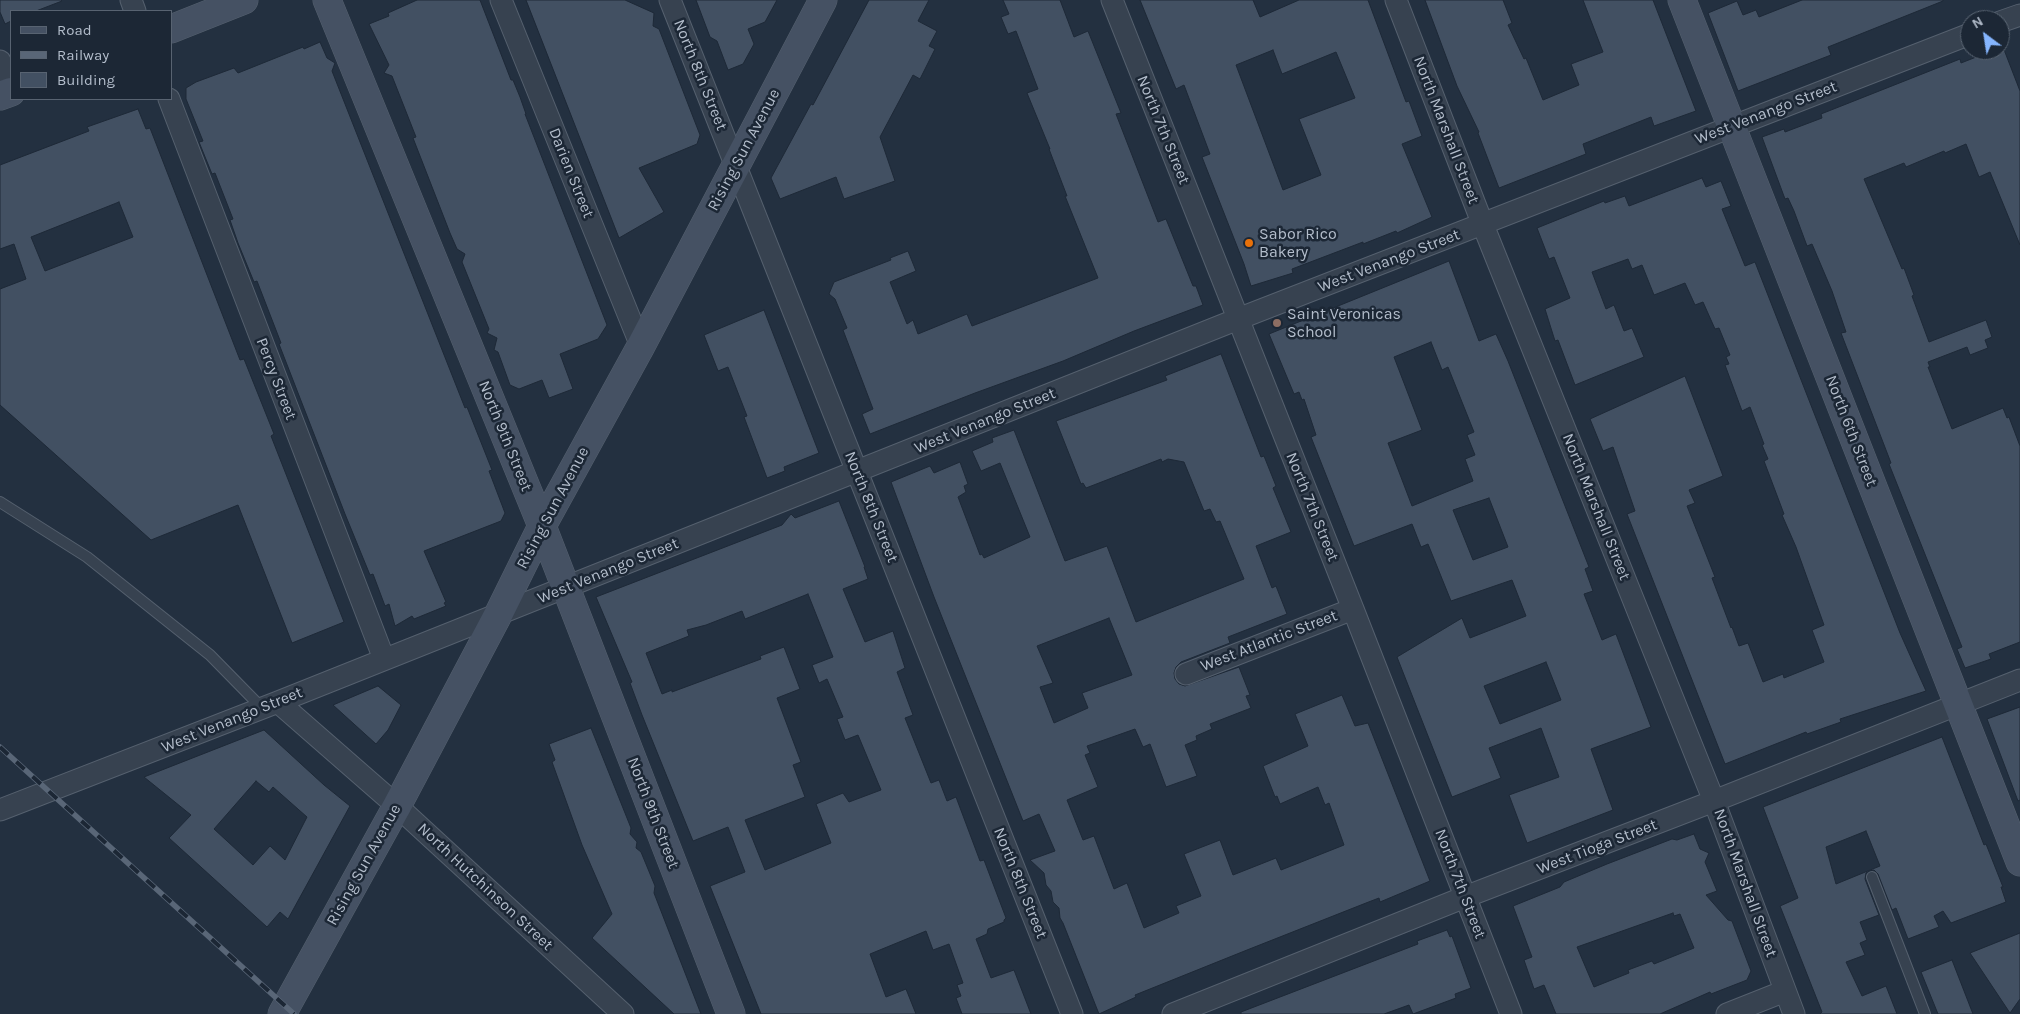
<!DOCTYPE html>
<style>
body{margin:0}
#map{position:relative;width:2020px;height:1014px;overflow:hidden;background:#233040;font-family:Karla,sans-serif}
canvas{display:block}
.legend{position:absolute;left:10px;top:10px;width:162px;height:90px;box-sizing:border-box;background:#1c2735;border:1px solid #586371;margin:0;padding:6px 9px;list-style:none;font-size:15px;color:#b3bdcb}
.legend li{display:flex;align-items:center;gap:10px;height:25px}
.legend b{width:25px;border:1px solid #586371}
.north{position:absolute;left:1960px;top:10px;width:50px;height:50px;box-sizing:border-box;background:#1c2735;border:1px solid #586371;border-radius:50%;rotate:329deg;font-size:14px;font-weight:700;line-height:20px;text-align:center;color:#b3bdcb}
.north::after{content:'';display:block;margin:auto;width:18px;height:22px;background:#85b5fe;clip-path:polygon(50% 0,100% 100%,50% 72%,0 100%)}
</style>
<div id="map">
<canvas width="2020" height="1014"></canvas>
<ul class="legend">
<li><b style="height:6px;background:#455163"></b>Road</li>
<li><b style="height:6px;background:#596677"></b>Railway</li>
<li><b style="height:14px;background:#425062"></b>Building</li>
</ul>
<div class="north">N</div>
</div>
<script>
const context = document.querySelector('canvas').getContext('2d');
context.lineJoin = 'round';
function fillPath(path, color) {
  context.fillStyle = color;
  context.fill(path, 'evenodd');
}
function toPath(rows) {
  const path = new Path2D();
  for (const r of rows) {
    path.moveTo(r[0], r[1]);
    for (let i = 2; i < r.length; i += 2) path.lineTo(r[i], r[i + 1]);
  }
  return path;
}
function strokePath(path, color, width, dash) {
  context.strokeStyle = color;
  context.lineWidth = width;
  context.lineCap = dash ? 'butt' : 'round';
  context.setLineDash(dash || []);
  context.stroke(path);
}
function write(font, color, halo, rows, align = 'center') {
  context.font = font + ' Karla,sans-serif';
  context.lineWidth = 5;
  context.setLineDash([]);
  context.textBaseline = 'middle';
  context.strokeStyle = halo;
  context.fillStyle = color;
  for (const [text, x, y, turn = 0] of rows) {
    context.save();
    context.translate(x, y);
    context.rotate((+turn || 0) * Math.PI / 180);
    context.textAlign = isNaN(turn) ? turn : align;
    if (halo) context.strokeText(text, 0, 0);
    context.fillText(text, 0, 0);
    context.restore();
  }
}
const building = toPath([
 [0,0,61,0,62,1,36,11,11,11,11,21,5,24,0,12,0,0],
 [417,0,480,0,511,80,513,80,520,97,526,114,525,114,607,325,598,339,560,354,573,389,549,398,542,380,519,389,510,385,498,352,494,350,497,338,487,333,489,329,462,262,465,254,457,249,450,233,413,138,416,137,392,76,384,73,389,65,369,24,389,16,388,13,417,0],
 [526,0,625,0,654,13,653,26,659,29,700,135,697,144,639,168,664,212,619,238,526,0],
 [696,0,777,0,765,22,748,29,754,44,743,64,728,70,717,41,710,37,696,0],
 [869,0,929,0,918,21,937,31,929,46,935,49,920,79,913,75,880,137,895,181,844,199,836,177,780,199,771,178,811,104,813,105,869,0],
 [1003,0,1060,0,1074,37,1088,31,1121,113,1116,114,1158,222,1166,219,1193,286,1196,286,1203,305,1134,331,1063,361,975,393,870,434,862,414,873,409,843,330,847,328,835,299,829,294,834,282,891,260,890,258,908,251,916,271,890,282,907,324,913,320,918,334,967,314,972,326,1098,278,1065,196,1067,196,1049,149,1050,149,1027,93,1038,89,1016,31,1008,34,1001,17,1009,14,1003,0],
 [1140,0,1253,0,1260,17,1299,0,1368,0,1406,102,1409,101,1422,136,1402,144,1432,217,1397,233,1396,231,1363,244,1363,242,1292,269,1293,273,1251,286,1244,264,1202,157,1210,154,1184,85,1176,89,1140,0],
 [1273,50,1282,74,1336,52,1355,98,1299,119,1321,175,1283,190,1236,65,1273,50],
 [1425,0,1503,0,1512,23,1508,25,1524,59,1526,58,1543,100,1579,85,1571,64,1603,52,1583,0,1653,0,1696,111,1654,126,1651,117,1583,144,1586,154,1499,188,1478,133,1479,132,1457,86,1425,0],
 [1802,0,1943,0,1943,1,1828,47,1831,55,1738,91,1708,13,1737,1,1743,15,1756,10,1759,17,1802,0],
 [320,42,327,58,335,63,332,71,465,408,467,407,492,470,489,471,505,513,501,521,424,551,446,602,444,603,446,606,414,619,412,616,395,626,389,604,385,606,373,574,370,575,345,514,279,344,281,343,257,281,254,282,238,243,230,220,233,219,215,173,212,174,199,142,203,141,186,99,186,88,196,82,234,68,238,73,303,47,304,49,320,42],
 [2003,47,2020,91,2020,245,1990,172,1979,177,1966,144,1945,153,1944,151,1906,167,1904,163,1864,179,1902,269,1904,268,1914,295,1912,296,1929,342,1986,320,1992,337,1985,340,1988,348,1970,355,1967,347,1928,362,1930,367,1928,367,1952,429,2003,408,2007,418,2009,417,2020,446,2020,642,1989,654,1991,659,1965,668,1957,649,1962,647,1889,464,1891,463,1841,333,1846,332,1832,291,1812,244,1807,246,1794,211,1788,198,1785,199,1762,137,1784,129,1785,132,1822,118,1821,114,1960,59,1961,63,1994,50,2000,50,2003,47],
 [138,109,146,129,150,128,240,360,244,359,274,434,271,436,344,622,292,643,238,505,151,540,0,405,0,289,26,279,14,244,0,249,0,165,89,131,87,127,138,109],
 [119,202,133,237,45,271,31,237,119,202],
 [1702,178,1706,187,1721,181,1731,206,1722,209,1745,266,1755,262,1900,633,1926,691,1840,719,1841,722,1807,734,1806,732,1725,764,1627,514,1635,511,1613,447,1603,451,1590,419,1685,376,1723,476,1689,490,1695,503,1687,506,1715,577,1712,578,1731,628,1732,627,1739,646,1748,643,1763,682,1783,674,1784,678,1824,662,1812,630,1824,625,1796,547,1782,515,1784,514,1764,461,1768,459,1762,445,1764,444,1750,407,1742,411,1725,365,1729,364,1726,357,1730,355,1719,328,1715,329,1703,302,1695,305,1685,283,1654,295,1642,265,1632,269,1628,259,1592,272,1606,309,1614,305,1624,331,1632,328,1644,357,1575,385,1558,340,1555,341,1545,309,1570,298,1554,257,1549,259,1537,228,1604,201,1605,203,1625,196,1629,206,1702,178],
 [1449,261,1479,341,1496,334,1508,361,1589,567,1585,569,1593,591,1584,594,1602,640,1616,634,1651,727,1591,749,1613,810,1527,843,1509,795,1559,777,1541,728,1489,748,1501,778,1452,797,1397,657,1462,618,1470,638,1526,616,1512,580,1451,601,1428,544,1421,547,1412,524,1354,546,1311,437,1316,435,1304,399,1302,400,1299,392,1294,394,1269,334,1449,261],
 [1431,342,1442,370,1448,367,1474,432,1467,435,1475,455,1465,459,1473,481,1412,506,1388,443,1422,430,1394,357,1431,342],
 [1489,498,1508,547,1473,560,1453,510,1489,498],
 [1546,662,1561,700,1500,724,1484,686,1546,662],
 [764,310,819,453,784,467,785,471,767,478,744,417,747,416,728,367,718,371,704,335,764,310],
 [1221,354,1261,457,1264,456,1276,486,1273,488,1291,532,1256,546,1272,588,1276,586,1287,614,1228,637,1230,643,1181,662,1176,667,1174,673,1175,679,1179,684,1185,686,1239,667,1250,695,1246,696,1251,708,1210,724,1212,729,1196,736,1197,740,1185,745,1197,776,1166,787,1150,744,1143,747,1135,729,1087,746,1090,753,1085,755,1098,787,1067,800,1083,840,1094,836,1114,889,1127,883,1144,928,1179,913,1176,906,1201,896,1184,854,1220,840,1233,875,1276,858,1281,870,1344,845,1329,803,1325,805,1318,787,1280,804,1277,796,1275,797,1263,766,1308,746,1295,714,1342,695,1355,726,1368,723,1430,881,1380,902,1379,898,1366,903,1247,950,1135,995,1136,997,1099,1014,1063,923,1060,918,1059,908,1053,902,1051,891,1046,885,1044,873,1030,860,1055,851,1039,814,1023,821,934,597,891,482,930,466,934,473,960,462,968,484,964,486,966,492,958,497,980,555,982,554,984,558,1030,537,1000,463,981,471,972,451,993,442,992,438,1014,430,1065,561,1107,546,1136,622,1244,579,1220,521,1216,522,1210,509,1204,511,1184,462,1168,459,1162,462,1161,459,1086,488,1083,483,1081,484,1056,421,1167,380,1165,376,1221,354],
 [1109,618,1132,675,1082,693,1088,708,1054,723,1040,687,1053,683,1037,646,1109,618],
 [839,501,865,567,864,567,868,579,843,589,865,642,893,631,905,668,897,672,913,715,905,718,931,783,939,780,947,801,956,797,980,861,984,860,1006,918,1004,920,1004,922,988,929,987,934,976,939,991,978,1014,970,1031,1014,962,1014,956,998,961,996,957,985,963,983,949,944,933,950,926,931,870,954,886,997,906,989,916,1014,761,1014,710,886,745,872,728,827,693,841,642,715,630,683,632,682,596,597,782,525,791,514,795,518,839,501],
 [808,594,833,657,812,665,819,683,827,679,843,717,837,719,845,740,858,735,881,790,849,802,843,793,816,804,831,843,765,870,745,820,805,797,793,765,801,762,777,698,800,689,784,647,760,656,761,659,672,692,672,690,662,694,646,653,689,636,687,630,706,625,742,611,745,619,808,594],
 [378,686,401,705,388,730,376,744,333,705,378,686],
 [2020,707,2020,800,2018,801,1987,719,2020,707],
 [591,728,631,828,630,834,637,842,636,848,641,852,655,886,654,893,701,1014,674,1014,592,938,612,914,582,845,552,762,555,760,549,744,591,728],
 [264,730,324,785,350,806,288,919,280,912,267,927,169,838,191,815,144,777,264,730],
 [256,781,269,792,273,787,307,817,285,860,270,846,253,865,214,829,256,781],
 [1942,737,1984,845,1986,844,2003,887,2001,887,2006,902,1951,923,1943,911,1934,916,1939,927,1908,939,1896,908,1892,910,1878,874,1874,870,1869,871,1866,873,1865,879,1879,915,1860,922,1867,940,1860,943,1865,955,1846,962,1862,996,1886,986,1897,1014,1820,1014,1822,1012,1780,906,1798,898,1763,807,1942,737],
 [1866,831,1880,866,1836,884,1826,847,1866,831],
 [1694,834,1700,849,1709,853,1705,862,1717,891,1706,895,1728,920,1732,921,1751,971,1747,980,1711,994,1710,992,1660,1014,1556,1014,1544,985,1534,989,1524,960,1532,957,1513,906,1560,887,1564,882,1607,864,1672,839,1677,840,1694,834],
 [1673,913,1674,916,1680,914,1694,948,1654,964,1652,961,1628,970,1629,973,1594,987,1577,947,1673,913],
 [1447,930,1450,937,1452,936,1471,988,1455,994,1456,998,1413,1014,1409,1005,1384,1014,1241,1014,1241,1012,1418,944,1417,941,1447,930],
 [2020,933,2020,999,2010,1013,1970,953,2020,933],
 [1952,960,1973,1014,1938,1014,1921,972,1952,960]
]);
fillPath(building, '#425062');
strokePath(building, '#1e2937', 1);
const lane = toPath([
 [0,502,87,557,210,655,262,708],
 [1872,877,1925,1014]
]);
const street = toPath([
 [131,0,135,11],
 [501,0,641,346],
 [670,0,1072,1014],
 [1112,0,1353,609,1511,1014],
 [1396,0,1483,225,1714,801,1794,1014],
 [2000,22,2020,15],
 [0,61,11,90],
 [169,99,384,659],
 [1186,674,1353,609],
 [278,702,397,806,623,1014],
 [0,810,278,702,1238,319,1970,34],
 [1173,1014,1465,897,1714,801,2020,680],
 [1727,1014,1785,991]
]);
const secondary = toPath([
 [327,0,542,526,731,1014],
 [1682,0,2020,862],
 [171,29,244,0],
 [0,96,11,92],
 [282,1014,397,806,498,615,542,526,641,346,823,0]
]);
strokePath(lane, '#55606e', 12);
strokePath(street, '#55606e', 23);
strokePath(secondary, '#55606e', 29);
strokePath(lane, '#374250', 10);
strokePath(street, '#374250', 21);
strokePath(secondary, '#455163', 28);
const rail = toPath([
 [0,747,294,1014]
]);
strokePath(rail, '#596677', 5.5);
strokePath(rail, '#1c2735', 4, [11]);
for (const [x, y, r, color] of [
 [1249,243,5,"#e8710a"],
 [1277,323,5,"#8d6e63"]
]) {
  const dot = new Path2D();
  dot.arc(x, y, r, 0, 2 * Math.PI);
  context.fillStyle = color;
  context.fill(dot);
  strokePath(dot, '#1c2735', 2);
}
write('16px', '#b3bdcb', '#1c2735', [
 ["North 8th Street",700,75,68],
 ["West Venango Street",1766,113,-21],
 ["North 7th Street",1163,130,68],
 ["North Marshall Street",1446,130,69],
 ["Rising Sun Avenue",744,150,-62],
 ["Darien Street",571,173,68],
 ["West Venango Street",1389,261,-21],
 ["Percy Street",276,379,69],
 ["West Venango Street",985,421,-22],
 ["North 6th Street",1851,431,69],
 ["North 9th Street",505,436,68],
 ["North 8th Street",871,507,68],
 ["North 7th Street",1312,507,68],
 ["North Marshall Street",1596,507,68],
 ["Rising Sun Avenue",553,508,-62],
 ["West Venango Street",608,571,-22],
 ["West Atlantic Street",1269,641,-21],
 ["West Venango Street",232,720,-22],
 ["North 9th Street",653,813,69],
 ["West Tioga Street",1597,847,-21],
 ["Rising Sun Avenue",364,865,-61],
 ["North 8th Street",1020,883,68],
 ["North Marshall Street",1745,883,70],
 ["North 7th Street",1460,884,69],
 ["North Hutchinson Street",485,887,43]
]);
write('16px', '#b3bdcb', '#1c2735', [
 ["Sabor Rico",1259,234],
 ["Bakery",1259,252],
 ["Saint Veronicas",1287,314],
 ["School",1287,332]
], 'left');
</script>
